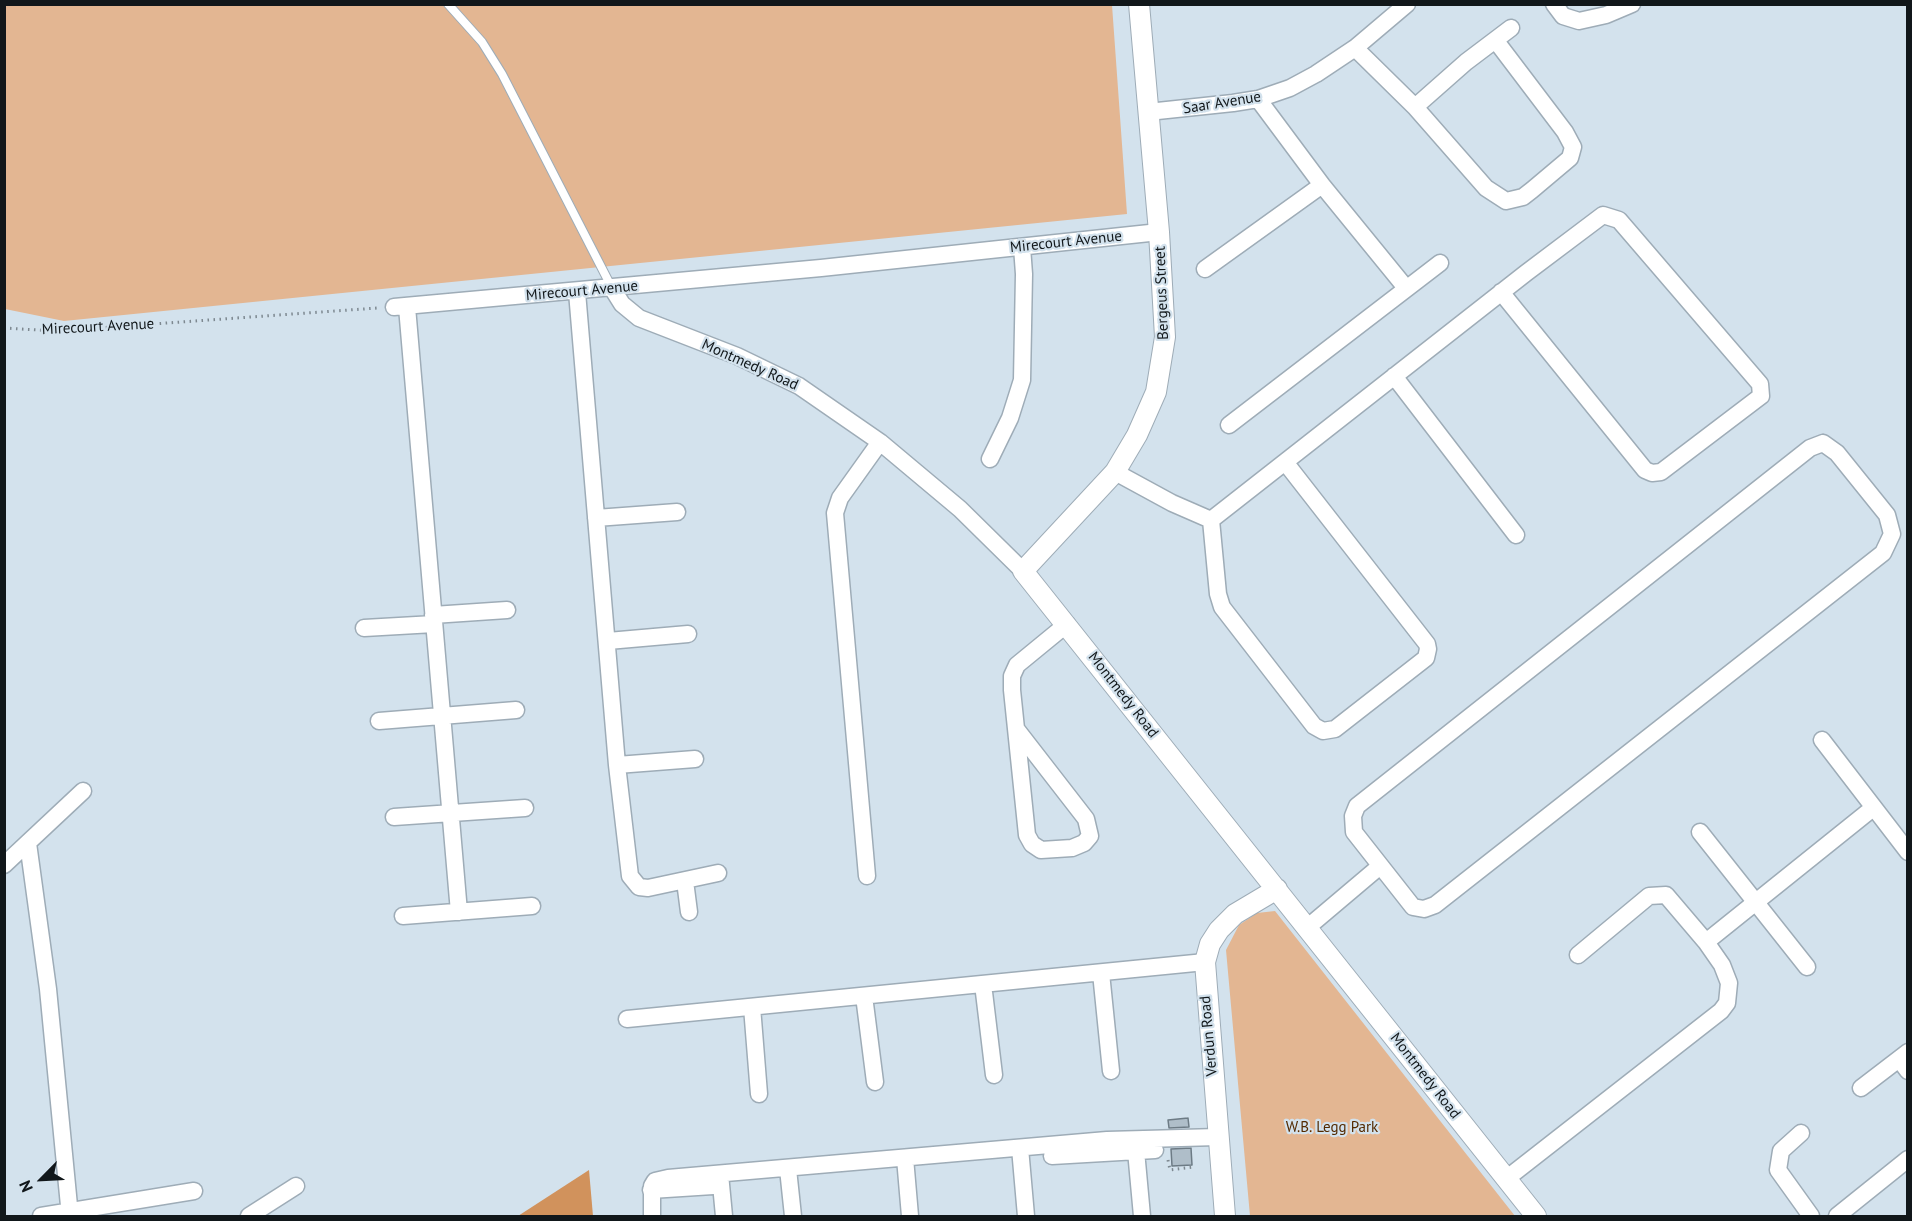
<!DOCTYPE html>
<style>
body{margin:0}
#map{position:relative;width:1912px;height:1221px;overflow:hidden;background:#d3e2ed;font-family:"PT Sans",sans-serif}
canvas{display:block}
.frame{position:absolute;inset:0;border:6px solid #11171a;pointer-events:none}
.north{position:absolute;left:12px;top:1149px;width:60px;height:60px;-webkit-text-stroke:4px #d3e2ed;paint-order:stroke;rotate:246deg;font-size:16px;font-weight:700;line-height:24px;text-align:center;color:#11171a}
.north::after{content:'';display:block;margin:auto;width:21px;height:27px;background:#11171a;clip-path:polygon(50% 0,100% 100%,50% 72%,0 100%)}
</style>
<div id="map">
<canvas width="1912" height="1221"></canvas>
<div class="frame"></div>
<div class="north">N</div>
</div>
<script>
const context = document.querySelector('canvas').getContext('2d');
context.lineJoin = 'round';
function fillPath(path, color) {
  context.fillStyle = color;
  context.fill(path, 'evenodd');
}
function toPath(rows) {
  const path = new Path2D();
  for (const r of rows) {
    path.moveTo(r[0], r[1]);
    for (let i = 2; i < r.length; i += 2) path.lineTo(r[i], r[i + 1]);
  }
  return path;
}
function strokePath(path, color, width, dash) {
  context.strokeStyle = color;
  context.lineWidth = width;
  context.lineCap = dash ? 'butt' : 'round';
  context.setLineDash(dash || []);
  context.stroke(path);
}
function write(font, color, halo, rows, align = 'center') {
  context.font = font + ' "PT Sans",sans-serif';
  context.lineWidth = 4.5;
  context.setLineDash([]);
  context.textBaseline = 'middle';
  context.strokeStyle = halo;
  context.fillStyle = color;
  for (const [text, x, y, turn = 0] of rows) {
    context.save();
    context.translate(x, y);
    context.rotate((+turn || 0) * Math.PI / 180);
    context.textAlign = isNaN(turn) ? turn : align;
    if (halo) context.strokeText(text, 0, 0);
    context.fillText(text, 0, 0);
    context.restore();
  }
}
fillPath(toPath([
 [4,5,1112,5,1127,214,64,321,5,309],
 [1275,911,1515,1216,1250,1216,1226,950,1239,925,1257,913]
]), '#e3b692');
fillPath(toPath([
 [589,1170,593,1216,518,1216]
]), '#d1925c');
const building = toPath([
 [1188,1118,1189,1127,1169,1128,1168,1120,1188,1118],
 [1191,1148,1192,1165,1172,1166,1171,1149,1191,1148]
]);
fillPath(building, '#afbec9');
strokePath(building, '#6d7b85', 1.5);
const service = toPath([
 [448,4,482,42,502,74,612,288]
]);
const minor = toPath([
 [1554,4,1563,16,1579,21,1606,15,1632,4],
 [1355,48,1415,107,1486,188,1506,201,1523,197,1532,190,1570,158,1573,147,1565,132,1496,41],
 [1258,99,1322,185,1406,288],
 [1415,107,1466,62,1511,28],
 [1148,112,1233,103,1258,99,1290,88,1316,74,1355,48,1407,4],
 [1205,269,1322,185],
 [612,288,622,304,639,318,737,356,799,386,880,442,960,509,1023,571],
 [577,292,617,765,630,876,639,887,648,888,718,873],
 [394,307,821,268,1159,232],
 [407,307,459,912],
 [1394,376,1516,535],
 [1229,425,1440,263],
 [1823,443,1837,453,1887,515,1892,534,1883,553,1435,905,1424,909,1413,907,1354,832,1353,816,1357,806,1810,448,1823,443],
 [990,459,1010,418,1022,380,1024,274,1022,247],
 [1115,472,1172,503,1211,520,1526,273,1603,215,1619,220,1760,384,1761,396,1661,472,1652,473,1645,470,1501,292],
 [596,518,677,512],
 [1211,520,1218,594,1222,607,1314,726,1323,731,1335,729,1426,658,1428,649,1427,644,1285,462],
 [433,615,507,610],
 [364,628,434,624],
 [608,641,688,634],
 [379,721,516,710],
 [1017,730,1086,819,1090,836,1084,843,1072,848,1041,850,1032,844,1027,835,1012,690,1012,676,1017,665,1067,624],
 [1822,740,1908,852],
 [617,765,695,759],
 [394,817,525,808],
 [1700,832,1807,967],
 [28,843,48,989,70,1216],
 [4,865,83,791],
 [867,876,835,513,840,498,880,442],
 [685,881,689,912],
 [403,916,532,906],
 [1308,927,1379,867],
 [1706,942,1873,808],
 [1101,973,1111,1071],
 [983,984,994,1075],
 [864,996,875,1082],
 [752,1007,759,1094],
 [627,1019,1205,962],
 [1899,1059,1908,1071],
 [1861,1088,1908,1052],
 [1801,1133,1781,1151,1778,1170,1811,1216],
 [1135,1140,1142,1216],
 [1020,1148,1026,1216],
 [1052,1156,1155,1150],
 [905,1158,910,1216],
 [788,1169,793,1216],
 [720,1174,724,1216],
 [1506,1179,1721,1011,1727,1003,1729,983,1722,965,1706,942,1666,895,1649,896,1578,955],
 [651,1190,713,1186],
 [41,1216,194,1191],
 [249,1216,296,1186],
 [652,1216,652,1186,655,1181,668,1178,1107,1140,1218,1137],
 [1837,1216,1908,1159]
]);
const tertiary = toPath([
 [1139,4,1159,232,1165,337,1156,392,1137,435,1115,472,1023,571,1536,1216],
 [1225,1216,1205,962,1210,944,1219,930,1235,914,1277,889]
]);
strokePath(service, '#9eacb7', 10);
strokePath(minor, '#9eacb7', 19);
strokePath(tertiary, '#9eacb7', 22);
strokePath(toPath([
 [4,328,55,331,377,308],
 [1168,1160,1170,1170,1194,1167]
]), '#7d8890', 3, [1.5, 4.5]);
strokePath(service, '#fff', 8);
strokePath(minor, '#fff', 16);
strokePath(tertiary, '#fff', 20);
write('15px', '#11171a', '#d3e2ed', [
 ["Saar Avenue",1222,103,-9],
 ["Mirecourt Avenue",1066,242,-6],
 ["Mirecourt Avenue",582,291,-5],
 ["Bergeus Street",1162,293,-92],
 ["Mirecourt Avenue",98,327,-3],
 ["Montmedy Road",750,365,24],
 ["Montmedy Road",1123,695,52],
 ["Verdun Road",1209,1036,-95],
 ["Montmedy Road",1425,1076,52]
]);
write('15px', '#532a00', '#d3e2ed', [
 ["W.B. Legg Park",1332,1128]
]);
</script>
